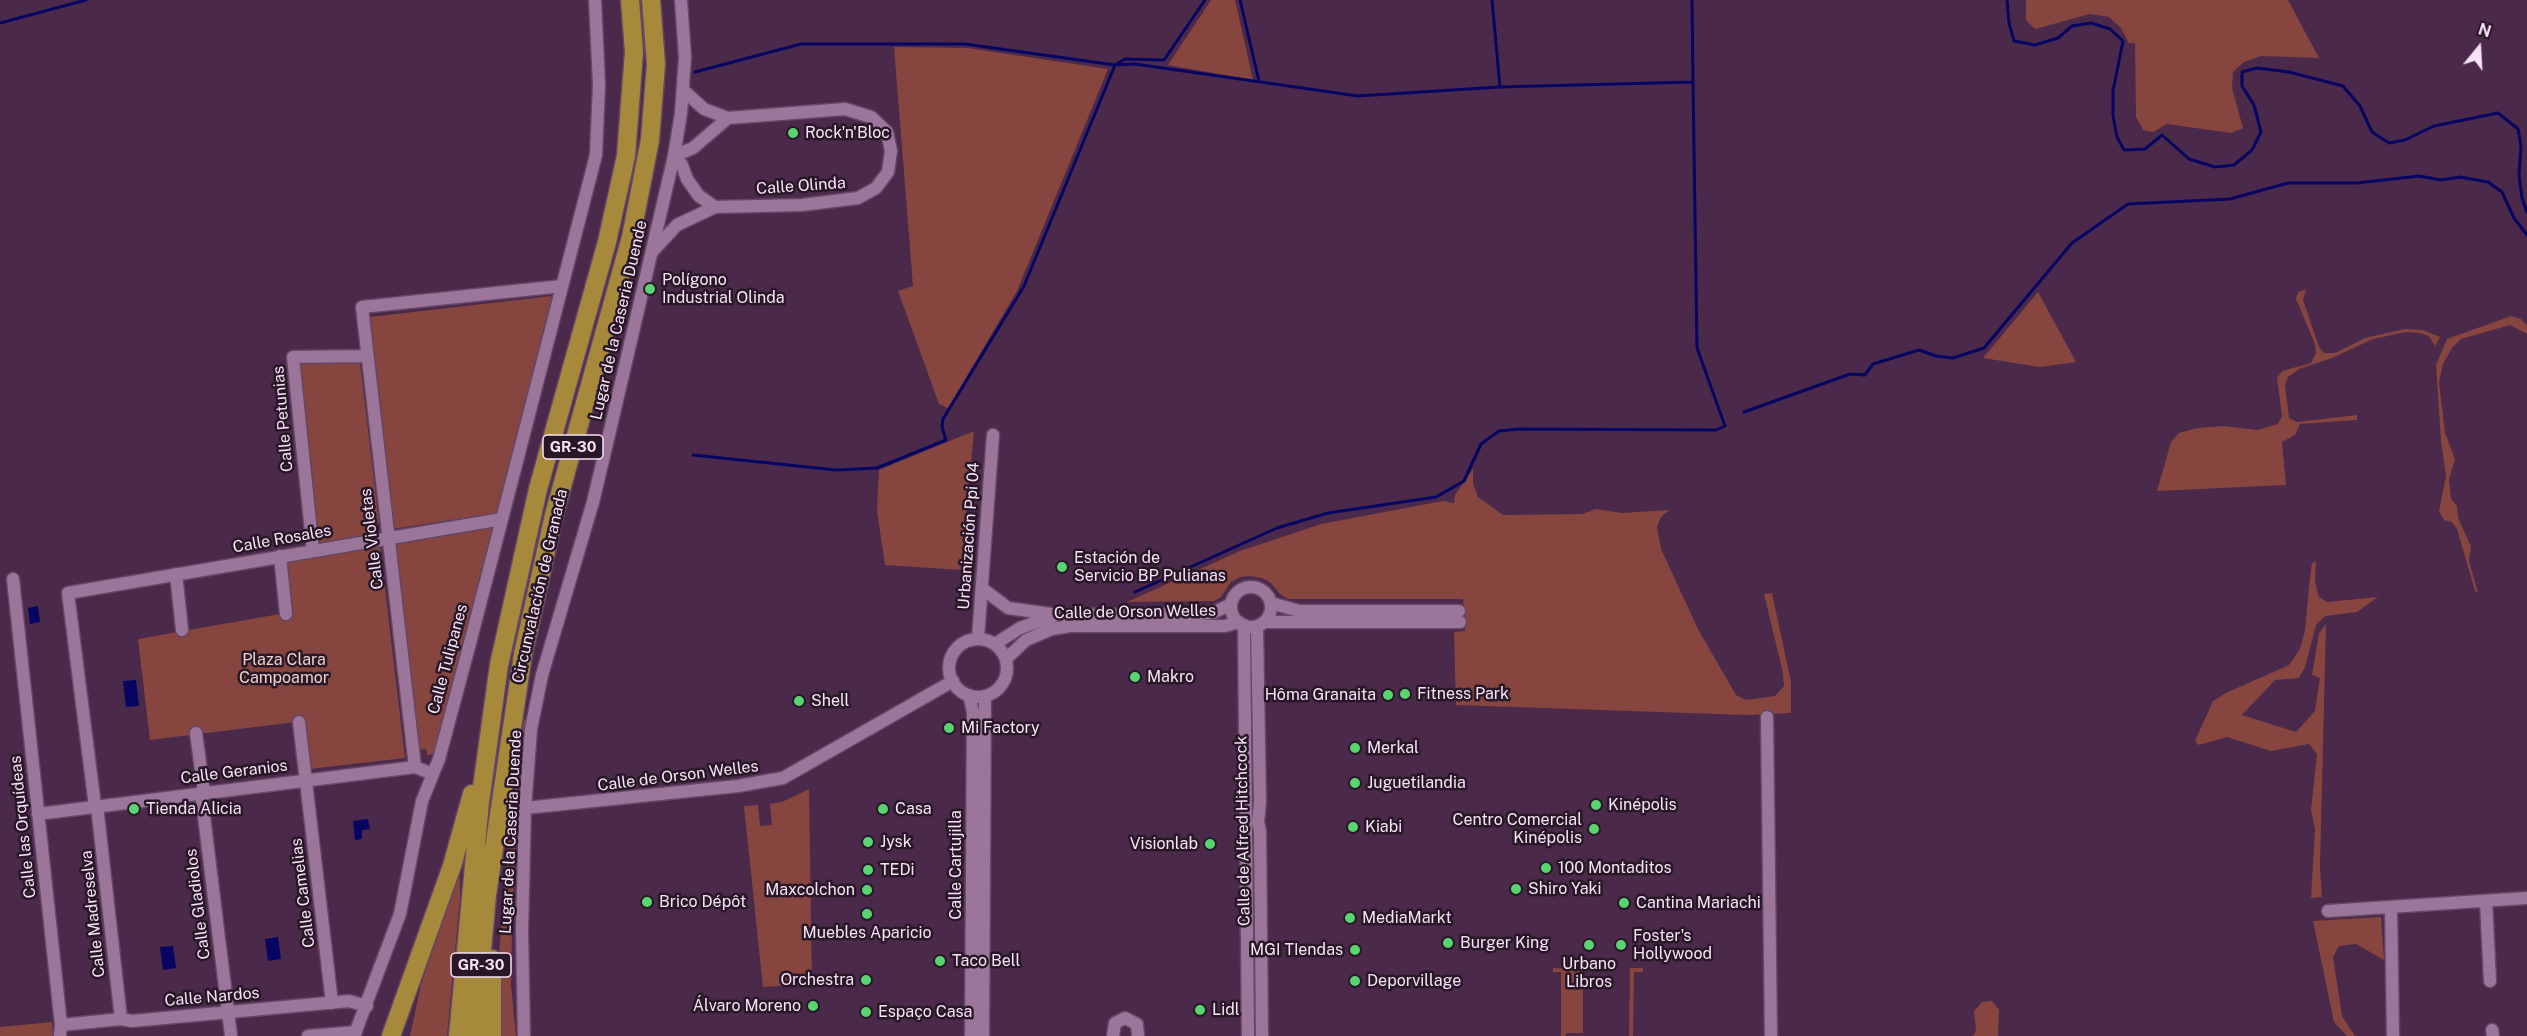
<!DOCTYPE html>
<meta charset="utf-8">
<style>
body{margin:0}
#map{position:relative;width:2527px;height:1036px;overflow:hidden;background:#4b294a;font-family:"Public Sans",sans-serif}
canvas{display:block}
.north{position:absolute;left:2449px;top:18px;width:60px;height:60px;-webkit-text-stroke:4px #281827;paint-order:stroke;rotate:18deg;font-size:16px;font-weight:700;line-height:24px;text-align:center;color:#f8e2f7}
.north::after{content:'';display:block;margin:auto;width:21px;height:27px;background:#f8e2f7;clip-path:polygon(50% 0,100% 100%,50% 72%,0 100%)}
</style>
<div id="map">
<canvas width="2527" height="1036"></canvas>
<div class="north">N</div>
</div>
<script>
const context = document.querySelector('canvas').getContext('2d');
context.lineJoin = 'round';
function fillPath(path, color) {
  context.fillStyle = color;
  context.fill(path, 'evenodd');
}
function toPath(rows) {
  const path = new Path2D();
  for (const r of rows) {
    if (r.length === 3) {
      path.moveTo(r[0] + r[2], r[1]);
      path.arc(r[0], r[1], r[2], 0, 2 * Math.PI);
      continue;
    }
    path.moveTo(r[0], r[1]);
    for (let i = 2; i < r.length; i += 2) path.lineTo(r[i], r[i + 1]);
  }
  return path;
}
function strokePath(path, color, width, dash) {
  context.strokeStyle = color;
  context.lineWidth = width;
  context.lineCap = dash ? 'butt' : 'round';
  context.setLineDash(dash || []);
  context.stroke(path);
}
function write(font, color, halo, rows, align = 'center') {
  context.font = font + ' "Public Sans",sans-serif';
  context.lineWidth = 5;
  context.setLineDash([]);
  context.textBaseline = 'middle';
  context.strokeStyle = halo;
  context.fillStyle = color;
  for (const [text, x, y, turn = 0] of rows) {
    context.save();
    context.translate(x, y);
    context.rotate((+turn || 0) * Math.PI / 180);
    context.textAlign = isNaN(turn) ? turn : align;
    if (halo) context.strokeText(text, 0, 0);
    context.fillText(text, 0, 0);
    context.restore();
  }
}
fillPath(toPath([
 [1211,0,1235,0,1253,80,1168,65],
 [2026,0,2288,0,2319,58,2261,56,2244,62,2233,72,2232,88,2243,128,2231,133,2167,124,2153,132,2143,130,2136,117,2135,43,2129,43,2121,28,2109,17,2090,14,2035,29,2026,20],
 [894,47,968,48,1108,69,1017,291,948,408,939,404,898,291,913,286],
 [2306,289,2303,300,2319,347,2324,353,2335,353,2365,338,2405,329,2422,330,2440,337,2435,346,2429,336,2420,333,2406,332,2373,339,2332,358,2299,369,2288,377,2285,385,2289,418,2297,422,2357,415,2357,420,2300,424,2295,435,2282,442,2286,485,2157,491,2171,442,2179,433,2197,428,2223,426,2257,430,2278,424,2282,416,2277,378,2282,371,2311,363,2316,353,2315,344,2296,299,2298,292],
 [2038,292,2076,362,2040,367,1983,358],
 [552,296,497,513,392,529,370,317],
 [2511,316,2521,319,2527,325,2527,334,2510,325,2461,339,2452,348,2443,364,2439,382,2445,433,2455,459,2449,480,2451,499,2457,506,2458,518,2471,546,2469,561,2478,593,2475,591,2457,529,2452,522,2444,520,2439,511,2446,476,2441,441,2436,365,2447,339],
 [300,363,360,363,379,523,374,524,376,533,319,544],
 [974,431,961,570,885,565,877,511,879,470],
 [1473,469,1473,483,1478,497,1503,515,1582,514,1596,509,1622,513,1669,510,1661,517,1657,527,1661,549,1699,631,1736,695,1746,700,1775,696,1784,686,1783,673,1764,594,1772,593,1791,682,1791,713,1746,715,1456,705,1454,632,1465,631,1463,599,1288,599,1280,594,1271,583,1262,578,1250,576,1240,577,1231,582,1221,597,1214,601,1127,602,1240,551,1321,524,1443,501,1454,503,1455,495],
 [493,526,434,754,427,755,426,749,418,750,395,543],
 [380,546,405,758,310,769,304,721,150,740,138,639,291,612,285,563],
 [2316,562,2315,582,2319,597,2327,602,2378,597,2357,612,2325,616,2316,625,2305,667,2299,678,2275,680,2242,715,2296,732,2315,711,2320,678,2312,675,2319,633,2326,624,2320,866,2322,897,2311,898,2315,829,2311,810,2317,754,2309,744,2271,751,2227,737,2199,745,2195,741,2213,701,2226,693,2289,665,2300,649,2305,631,2309,587,2312,563],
 [524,719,526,720,517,796,512,929,511,985,516,1036,496,1036,498,966,510,825],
 [809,789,812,984,763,987,744,806,758,805,760,826,772,825,770,804,782,802],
 [460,871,460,898,447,1036,410,1036,421,984],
 [2381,917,2384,960,2356,944,2339,946,2333,957,2342,1016,2355,1036,2347,1036,2334,1022,2313,921],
 [1553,968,1583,970,1583,1033,1566,1033,1566,1036,1561,1036,1561,972,1553,972],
 [1630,968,1643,968,1643,972,1634,972,1633,1036,1629,1036],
 [1992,1001,1999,1010,1998,1036,1973,1036,1976,1030,1974,1011,1982,1002],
 [52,1022,53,1036,0,1036,0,1027]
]), '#86453f');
fillPath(toPath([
 [38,606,40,622,30,624,28,608],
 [136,680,139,706,126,707,123,681],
 [368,819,370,829,362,830,362,839,355,840,353,821],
 [278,937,281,959,268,961,265,939],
 [173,946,176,968,163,970,160,947]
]), '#070562');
strokePath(toPath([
 [1240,0,1259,81],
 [1492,0,1500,87],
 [1692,0,1693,82],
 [2007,0,2009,23,2014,41,2035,45,2058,38,2072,26,2091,23,2110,29,2123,41,2113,91,2113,116,2117,137,2124,150,2145,149,2162,135,2189,159,2215,167,2234,165,2252,150,2261,132,2254,105,2242,86,2242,72,2257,68,2289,72,2343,86,2360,106,2372,132,2389,143,2405,140,2434,126,2498,113,2518,129,2521,146,2519,175,2522,198,2527,212],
 [0,23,86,0],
 [695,72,801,44,965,44,1115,65,1135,64,1358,96,1500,87,1693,82,1697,348,1725,426,1716,430,1519,429,1499,431,1481,444,1464,481,1436,497,1328,513,1277,528,1135,592],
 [1744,412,1850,374,1865,375,1873,364,1919,350,1936,356,1953,358,1984,348,2072,243,2128,204,2230,199,2288,183,2357,183,2419,176,2441,180,2460,177,2488,182,2502,192,2514,218,2527,235],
 [693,455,836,470,877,468,946,440,942,427,943,419,1024,286,1115,65,1125,59,1164,60,1205,0]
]), '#070562', 3);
const minor = toPath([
 [715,207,699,196,687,179,682,165,674,156,693,148,728,118],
 [652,252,677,225,715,207,802,205,858,198,876,188,888,172,891,151,887,132,871,117,845,109,728,118,704,109,683,90],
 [313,551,293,357,368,356],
 [280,556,286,614],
 [176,574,182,630],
 [13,579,61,1025,60,1036],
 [1251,607,20],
 [983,589,1008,608,1051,614],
 [1271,603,1299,611,1459,611],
 [1264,622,1460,622],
 [1244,625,1248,1036],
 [1257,626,1260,802,1258,822,1260,831,1262,1036],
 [978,638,993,435],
 [978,668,29],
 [995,644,1020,628,1056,615,1200,614,1213,613,1231,604],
 [1006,659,1026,640,1052,629,1070,626,1225,626,1239,622],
 [969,695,973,712,971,1036],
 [1767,717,1771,1036],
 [299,722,332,1003],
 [196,733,204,792],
 [415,767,362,307,562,286],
 [201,792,231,1036],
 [95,806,68,593,502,519],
 [97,806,121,1019],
 [525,808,738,786,783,778,953,681],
 [38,814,415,767,433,774],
 [2486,901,2490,981],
 [2391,907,2393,1036],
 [2328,911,2527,898],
 [61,1025,121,1019,132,1021,349,1001,367,1006],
 [2492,1030,2493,1036],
 [308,1036,356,1032],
 [354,1036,400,914,422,801,439,759,470,643,596,155,599,84,595,0],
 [524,1036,522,931,525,808,531,729,542,675,593,502,608,439,674,156,681,113,685,57,681,0],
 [983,1036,985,696],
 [1113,1036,1115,1023,1125,1018,1137,1024,1138,1036]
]);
const highway = toPath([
 [391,1036,452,866,472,794],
 [458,1036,480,802,499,665,538,489,607,242,626,156,634,52,630,0],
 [474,1036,487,895,523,654,554,515,631,237,650,140,656,64,651,0],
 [492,1036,492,959]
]);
strokePath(minor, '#644764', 15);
strokePath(highway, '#644764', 21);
strokePath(minor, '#9c759b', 12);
strokePath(highway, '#a7893c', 18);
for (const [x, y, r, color] of [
 [793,133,6,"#58d570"],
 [650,289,6,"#58d570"],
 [1062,567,6,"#58d570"],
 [1135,677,6,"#58d570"],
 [1405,694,6,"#58d570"],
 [1388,695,6,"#58d570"],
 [799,701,6,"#58d570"],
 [949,728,6,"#58d570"],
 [1355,748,6,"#58d570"],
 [1355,783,6,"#58d570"],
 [1596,805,6,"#58d570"],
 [134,809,6,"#58d570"],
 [883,809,6,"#58d570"],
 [1353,827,6,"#58d570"],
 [1594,829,6,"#58d570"],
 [868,842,6,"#58d570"],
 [1210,844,6,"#58d570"],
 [1546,868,6,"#58d570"],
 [868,870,6,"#58d570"],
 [1516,889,6,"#58d570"],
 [867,890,6,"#58d570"],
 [647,902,6,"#58d570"],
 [1624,903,6,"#58d570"],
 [867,914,6,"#58d570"],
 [1350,918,6,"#58d570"],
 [1448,943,6,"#58d570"],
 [1589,945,6,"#58d570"],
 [1621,945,6,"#58d570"],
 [1355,950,6,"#58d570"],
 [940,961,6,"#58d570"],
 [866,980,6,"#58d570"],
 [1355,981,6,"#58d570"],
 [813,1006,6,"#58d570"],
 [1200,1010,6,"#58d570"],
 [866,1012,6,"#58d570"]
]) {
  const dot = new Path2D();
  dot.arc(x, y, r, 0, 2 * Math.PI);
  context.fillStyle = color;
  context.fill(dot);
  strokePath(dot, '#281827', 2);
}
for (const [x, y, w] of [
 [573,447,60],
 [481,965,60]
]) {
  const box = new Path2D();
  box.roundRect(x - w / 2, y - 12, w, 24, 4.5);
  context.fillStyle = '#281827';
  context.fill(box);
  strokePath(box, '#f8e2f7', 1.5);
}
write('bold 15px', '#f8e2f7', null, [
 ["GR-30",573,447],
 ["GR-30",481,965]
]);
write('16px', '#f8e2f7', '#281827', [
 ["Rock'n'Bloc",805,133],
 ["Polígono",662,280],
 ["Industrial Olinda",662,298],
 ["Estación de",1074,558],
 ["Servicio BP Pulianas",1074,576],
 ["Makro",1147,677],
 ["Fitness Park",1417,694],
 ["Hôma Granaita",1376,695,"right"],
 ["Shell",811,701],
 ["Mi Factory",961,728],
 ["Merkal",1367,748],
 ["Juguetilandia",1367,783],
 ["Kinépolis",1608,805],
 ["Tienda Alicia",146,809],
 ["Casa",895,809],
 ["Centro Comercial",1582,820,"right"],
 ["Kinépolis",1582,838,"right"],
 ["Kiabi",1365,827],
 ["Jysk",880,842],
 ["Visionlab",1198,844,"right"],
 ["100 Montaditos",1558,868],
 ["TEDi",880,870],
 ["Shiro Yaki",1528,889],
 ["Maxcolchon",855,890,"right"],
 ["Brico Dépôt",659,902],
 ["Cantina Mariachi",1636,903],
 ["MediaMarkt",1362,918],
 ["Muebles Aparicio",867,933,"center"],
 ["Foster's",1633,936],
 ["Hollywood",1633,954],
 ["Burger King",1460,943],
 ["MGI TIendas",1343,950,"right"],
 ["Taco Bell",952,961],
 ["Urbano",1589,964,"center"],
 ["Libros",1589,982,"center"],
 ["Orchestra",854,980,"right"],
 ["Deporvillage",1367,981],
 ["Álvaro Moreno",801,1006,"right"],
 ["Lidl",1212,1010],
 ["Espaço Casa",878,1012]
], 'left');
write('16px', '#f8e2f7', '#281827', [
 ["Calle Olinda",801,186,-4],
 ["Lugar de la Caseria Duende",619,320,-77],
 ["Calle Petunias",283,419,-95],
 ["Urbanización Ppi 04",969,536,-86],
 ["Calle Rosales",282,539,-10],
 ["Calle Violetas",372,539,-97],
 ["Circunvalación de Granada",540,586,-77],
 ["Calle de Orson Welles",1135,612,-1],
 ["Calle Tulipanes",448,659,-75],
 ["Calle Geranios",234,772,-7],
 ["Calle de Orson Welles",678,776,-7],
 ["Calle las Orquídeas",23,827,-96],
 ["Calle de Alfred Hitchcock",1243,831,-91],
 ["Lugar de la Caseria Duende",511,832,-87],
 ["Calle Cartujilla",956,865,-90],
 ["Calle Camelias",303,893,-97],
 ["Calle Gladiolos",198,904,-97],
 ["Calle Madreselva",93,914,-96],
 ["Calle Nardos",212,997,-5]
]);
write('16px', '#efd0cb', '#281827', [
 ["Plaza Clara",284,660],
 ["Campoamor",284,678]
]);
</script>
